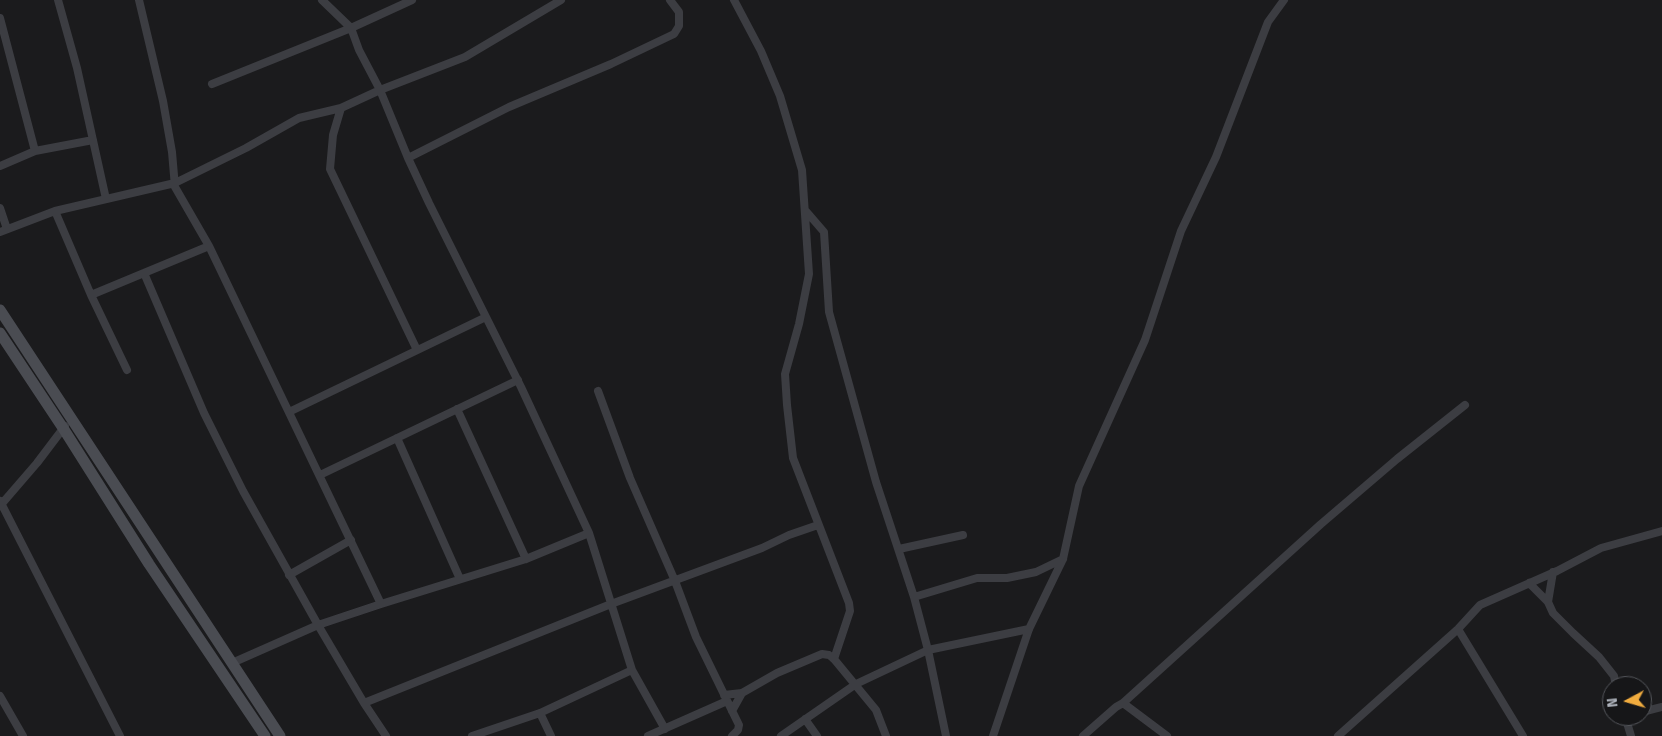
<!DOCTYPE html>
<style>
body{margin:0}
#map{position:relative;width:1662px;height:736px;overflow:hidden;background:#1b1b1d;font-family:"Fira Sans",sans-serif}
canvas{display:block}
.north{position:absolute;left:1602px;top:676px;width:50px;height:50px;box-sizing:border-box;background:#161618;border:1px solid #53555a;border-radius:50%;rotate:264deg;font-size:14px;font-weight:700;line-height:20px;text-align:center;color:#aeb3bc}
.north::after{content:'';display:block;margin:auto;width:18px;height:22px;background:#f1ac3f;clip-path:polygon(50% 0,100% 100%,50% 72%,0 100%)}
</style>
<div id="map">
<canvas width="1662" height="736"></canvas>
<div class="north">N</div>
</div>
<script>
const context = document.querySelector('canvas').getContext('2d');
context.lineJoin = 'round';
function toPath(rows) {
  const path = new Path2D();
  for (const r of rows) {
    path.moveTo(r[0], r[1]);
    for (let i = 2; i < r.length; i += 2) path.lineTo(r[i], r[i + 1]);
  }
  return path;
}
function strokePath(path, color, width, dash) {
  context.strokeStyle = color;
  context.lineWidth = width;
  context.lineCap = dash ? 'butt' : 'round';
  context.setLineDash(dash || []);
  context.stroke(path);
}
strokePath(toPath([
 [58,0,77,68,106,199],
 [139,0,163,101,172,152,175,187,209,246,381,604],
 [322,0,351,28,359,50,380,90,408,158,429,203,521,387,589,533,632,670,665,729],
 [734,0,761,51,780,96,802,170,809,274,799,324,785,374,787,405,793,458,849,603,850,611,834,659],
 [0,18,35,151],
 [212,84,351,28,412,0],
 [341,108,333,135,330,169,417,350],
 [408,158,509,107,611,64,674,34,679,26,679,12,670,0],
 [0,166,35,151,93,140],
 [0,208,7,229],
 [805,210,824,232,829,312,876,482,914,597,928,650,946,736],
 [55,211,91,295,127,370],
 [0,232,55,211,175,183,246,148,299,118,341,108,380,90,465,57,561,0],
 [144,273,204,413,243,491,318,625,364,703,386,736],
 [91,295,209,246],
 [598,391,630,478,675,581,696,637,739,725,738,730,732,736],
 [457,409,526,559],
 [289,412,486,317],
 [397,438,460,579],
 [320,475,518,380],
 [0,501,120,736],
 [0,506,37,463,65,426],
 [899,549,963,535],
 [289,575,351,540],
 [1529,583,1548,602,1553,613,1573,633,1599,657,1614,676,1616,686],
 [914,597,977,578,1007,578,1036,572,1063,559],
 [1548,602,1553,572],
 [1458,629,1523,736],
 [232,663,318,625,381,604,526,559,589,533],
 [724,695,742,693,777,673,822,654,829,655,834,659,876,710,886,736],
 [0,696,23,736],
 [364,703,611,604,762,548,789,535,818,525],
 [1123,703,1321,524,1397,459,1465,405],
 [732,711,742,693],
 [1642,712,1662,707],
 [540,713,551,736],
 [1625,716,1631,736],
 [805,719,817,736],
 [472,736,540,713,632,670],
 [648,736,727,701],
 [781,736,856,684,928,650,1029,629],
 [993,736,1029,629,1063,559,1079,486,1145,340,1181,231,1216,157,1268,22,1284,0],
 [1083,736,1116,707,1123,703,1167,736],
 [1338,736,1458,629,1480,605,1557,571,1601,548,1662,531]
]), '#3c3d42', 8);
strokePath(toPath([
 [0,310,280,736],
 [0,333,63,428,149,564,265,736]
]), '#4a4c52', 11);
</script>
